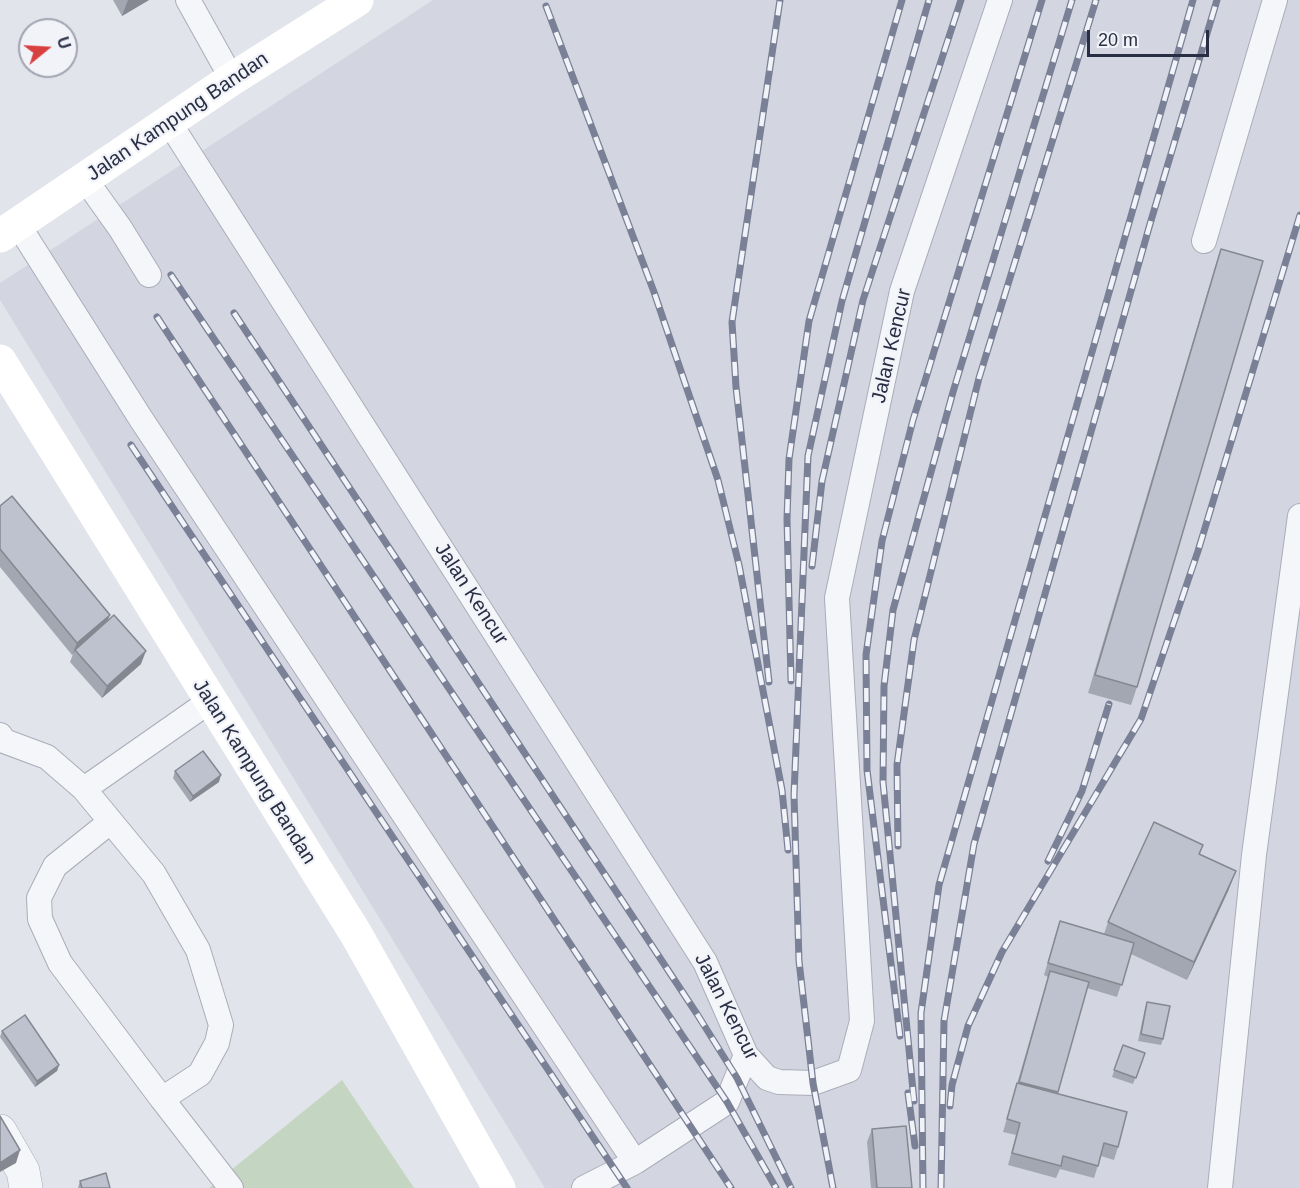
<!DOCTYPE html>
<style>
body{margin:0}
#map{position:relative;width:1300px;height:1188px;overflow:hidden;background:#e2e4eb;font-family:Arial,sans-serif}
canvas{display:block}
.north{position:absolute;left:18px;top:18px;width:60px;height:60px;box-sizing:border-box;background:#f1f3f8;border:2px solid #a1a4b0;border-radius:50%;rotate:72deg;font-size:16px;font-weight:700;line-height:24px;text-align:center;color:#282e44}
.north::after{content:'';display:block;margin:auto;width:21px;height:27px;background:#d83f3f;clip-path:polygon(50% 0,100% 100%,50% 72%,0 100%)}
.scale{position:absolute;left:1087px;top:30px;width:122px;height:27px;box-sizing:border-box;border:3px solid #282e44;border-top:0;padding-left:8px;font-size:18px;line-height:21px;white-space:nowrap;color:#282e44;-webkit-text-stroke:4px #f1f3f8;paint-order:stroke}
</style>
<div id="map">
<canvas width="1300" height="1188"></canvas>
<div class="north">U</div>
<div class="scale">20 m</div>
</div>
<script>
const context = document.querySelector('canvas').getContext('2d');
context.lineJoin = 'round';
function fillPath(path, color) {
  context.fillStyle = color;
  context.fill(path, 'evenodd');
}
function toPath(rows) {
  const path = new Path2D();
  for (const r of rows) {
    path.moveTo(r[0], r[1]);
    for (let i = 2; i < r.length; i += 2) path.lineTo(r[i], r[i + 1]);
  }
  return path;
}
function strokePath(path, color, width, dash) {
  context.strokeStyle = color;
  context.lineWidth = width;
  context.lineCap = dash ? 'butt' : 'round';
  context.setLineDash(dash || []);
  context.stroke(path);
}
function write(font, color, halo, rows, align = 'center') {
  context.font = font + ' Arial,sans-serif';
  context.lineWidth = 4.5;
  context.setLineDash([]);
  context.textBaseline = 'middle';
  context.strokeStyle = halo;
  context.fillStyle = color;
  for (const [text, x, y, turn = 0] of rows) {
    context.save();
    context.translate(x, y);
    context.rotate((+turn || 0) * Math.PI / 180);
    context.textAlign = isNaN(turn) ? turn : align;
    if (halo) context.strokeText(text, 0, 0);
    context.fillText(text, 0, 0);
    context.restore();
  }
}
fillPath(toPath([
 [433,0,1300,0,1300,1188,545,1188,0,300,0,283]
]), '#d3d6e0');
fillPath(toPath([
 [342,1080,414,1188,209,1188]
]), '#c4d6c2');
const lane = toPath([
 [188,0,232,79],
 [169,122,705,962,746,1055,767,1078,779,1082,813,1083,849,1070,862,1021,837,598,902,291,1000,0],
 [85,179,120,228,149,275],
 [17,223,141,419,635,1162],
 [1204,241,1275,0],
 [0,735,4,741,47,757,84,789,154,874,198,950,221,1025,217,1043,200,1074,162,1099,231,1188],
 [84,789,210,701],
 [110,822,55,866,39,898,40,919,60,963,162,1099],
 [584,1188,635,1162,727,1102,746,1055],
 [1220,1188,1254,855,1300,516]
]);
const street = toPath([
 [0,1131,23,1171,26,1188]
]);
strokePath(lane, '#aaadb9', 26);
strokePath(street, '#aaadb9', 34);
strokePath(lane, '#f5f6f9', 24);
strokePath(street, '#f5f6f9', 33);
strokePath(toPath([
 [0,236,232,79,357,0],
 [0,361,356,934,499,1188]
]), '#fff', 33);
const rail = toPath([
 [546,6,654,292,718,480,739,565,782,790,788,850],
 [171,275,727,1102,776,1188],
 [234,313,697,1014,737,1078,791,1188],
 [157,317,731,1188],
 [131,445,627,1188],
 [812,566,822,481,863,300,961,0],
 [791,681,787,519,789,459,809,321,902,0],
 [769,682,736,387,732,322,780,0],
 [898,846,897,765,914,640,979,378,1096,0],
 [1048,861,1082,791,1109,704],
 [900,1036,867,770,866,655,882,541,913,420,1042,0],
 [908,1093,915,1146],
 [914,1101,883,782,884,686,893,610,953,392,1072,0],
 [950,1106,952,1085,968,1026,1002,952,1141,719,1198,551,1300,215],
 [833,1188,813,1083,799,961,794,795,808,456,842,301,929,0],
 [923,1188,921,1013,939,885,1193,0],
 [941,1188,944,1021,974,844,1150,224,1217,0]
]);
strokePath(rail, '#7a8096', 7);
strokePath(rail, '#f1f3f8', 4.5, [14]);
fillPath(toPath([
 [113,0,149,0,122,16],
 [1221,249,1137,687,1131,705,1088,693,1215,267],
 [0,506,108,621,141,664,102,698,70,662,73,654,72,655,0,567],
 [175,771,219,782,190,802,173,778],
 [1203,845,1200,854,1229,889,1187,980,1131,954,1117,997,1087,988,1057,1093,1118,1147,1114,1160,1101,1156,1094,1178,1060,1169,1056,1178,1008,1165,1016,1135,1003,1132,1048,977,1044,975,1056,934,1060,921,1104,934,1108,922],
 [1147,1002,1163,1039,1161,1045,1138,1041,1145,1008],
 [2,1031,59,1065,57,1071,35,1087,0,1037],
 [1123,1045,1145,1053,1133,1084,1112,1077],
 [872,1129,912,1188,871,1188,867,1142],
 [80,1181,110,1188,78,1188]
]), '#a3a7b1');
fillPath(toPath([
 [128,0,149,0,122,16],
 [110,615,105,628,75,650,72,655,77,643],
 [146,651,141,664,102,698,107,686],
 [221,775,219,782,190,802,193,796],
 [1236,871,1229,889,1187,980,1194,962],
 [59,1065,57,1071,35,1087,37,1081],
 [20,1150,16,1163,0,1172,0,1163]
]), '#858890');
const building = toPath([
 [1221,249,1263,261,1137,687,1095,675,1221,249],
 [12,496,110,615,77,643,0,549,0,506,12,496],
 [114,615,146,651,107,686,75,650,114,615],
 [203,751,221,775,193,796,175,771,203,751],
 [1154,822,1203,845,1199,854,1236,871,1194,962,1108,922,1154,822],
 [1060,921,1134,943,1122,985,1048,963,1060,921],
 [1050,971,1089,982,1058,1092,1019,1082,1050,971],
 [1147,1002,1170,1006,1163,1039,1141,1034,1147,1002],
 [25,1015,59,1065,37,1081,2,1031,25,1015],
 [1123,1045,1145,1053,1136,1078,1114,1070,1123,1045],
 [1017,1083,1127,1112,1118,1147,1104,1143,1098,1166,1063,1156,1061,1166,1012,1153,1020,1123,1007,1119,1017,1083],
 [0,1116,20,1150,0,1163,0,1116],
 [906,1126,912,1188,877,1188,872,1129,906,1126],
 [106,1173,110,1188,82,1188,80,1181,106,1173]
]);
fillPath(building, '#bec2ce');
strokePath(building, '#858890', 1.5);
write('20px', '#282e44', '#f1f3f8', [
 ["Jalan Kampung Bandan",178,117,-34],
 ["Jalan Kencur",892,346,-77],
 ["Jalan Kencur",471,594,57],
 ["Jalan Kampung Bandan",254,772,58],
 ["Jalan Kencur",726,1007,63]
]);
</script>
